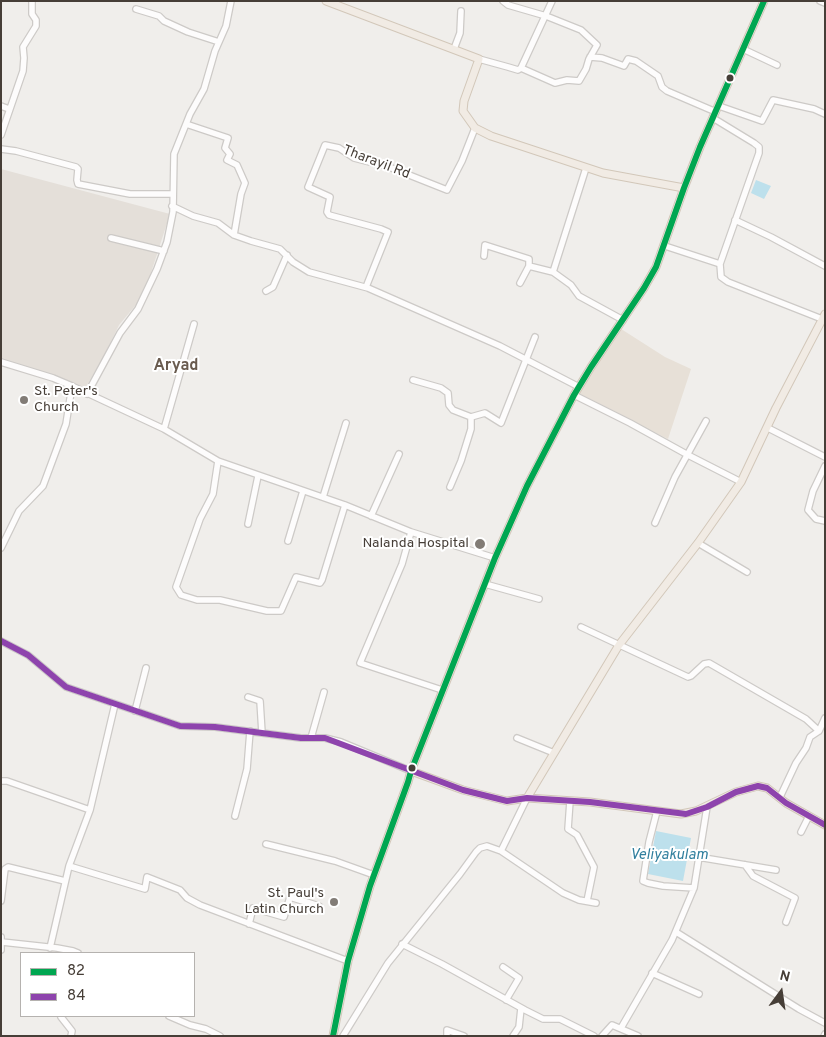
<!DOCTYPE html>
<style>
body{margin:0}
#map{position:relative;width:826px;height:1037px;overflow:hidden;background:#f0eeeb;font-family:Overpass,sans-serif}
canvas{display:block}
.frame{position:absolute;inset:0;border:2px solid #463e37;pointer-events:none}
.legend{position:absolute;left:20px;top:952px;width:175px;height:65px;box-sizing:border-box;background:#fff;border:1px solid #b5b2af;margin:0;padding:6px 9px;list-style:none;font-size:15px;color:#463e37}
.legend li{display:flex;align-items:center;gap:10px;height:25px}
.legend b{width:25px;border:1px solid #b5b2af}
.north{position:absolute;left:756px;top:967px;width:50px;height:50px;-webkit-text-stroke:4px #fff;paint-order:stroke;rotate:14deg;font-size:14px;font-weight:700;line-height:20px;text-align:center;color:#463e37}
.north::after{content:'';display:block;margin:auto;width:18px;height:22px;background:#463e37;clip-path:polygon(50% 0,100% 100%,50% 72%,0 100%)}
</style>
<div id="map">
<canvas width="826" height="1037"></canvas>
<div class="frame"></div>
<ul class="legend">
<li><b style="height:6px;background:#00a651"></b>82</li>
<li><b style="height:6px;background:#8e44ad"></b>84</li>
</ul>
<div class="north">N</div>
</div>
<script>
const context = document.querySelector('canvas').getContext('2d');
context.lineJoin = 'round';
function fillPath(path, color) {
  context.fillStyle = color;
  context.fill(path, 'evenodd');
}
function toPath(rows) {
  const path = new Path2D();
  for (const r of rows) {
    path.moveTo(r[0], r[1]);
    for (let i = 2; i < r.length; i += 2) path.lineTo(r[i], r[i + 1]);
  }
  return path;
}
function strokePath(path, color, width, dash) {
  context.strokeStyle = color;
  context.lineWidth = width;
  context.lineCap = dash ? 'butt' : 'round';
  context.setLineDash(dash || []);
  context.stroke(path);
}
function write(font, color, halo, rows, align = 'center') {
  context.font = font + ' Overpass,sans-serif';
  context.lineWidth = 4;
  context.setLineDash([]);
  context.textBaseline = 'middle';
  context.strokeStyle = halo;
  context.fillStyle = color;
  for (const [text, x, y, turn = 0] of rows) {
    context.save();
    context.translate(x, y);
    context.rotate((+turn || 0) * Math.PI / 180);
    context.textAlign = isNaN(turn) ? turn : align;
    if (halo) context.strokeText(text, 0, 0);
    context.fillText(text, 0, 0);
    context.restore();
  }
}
fillPath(toPath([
 [1,169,170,214,147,285,140,300,119,325,103,358,84,390,67,381,47,373,1,361]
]), '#e4dfd9');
fillPath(toPath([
 [618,327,665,357,691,369,668,439,578,395]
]), '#e7e0d7');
fillPath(toPath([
 [756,180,771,186,764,199,751,193],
 [656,831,691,838,683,881,648,874]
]), '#bde0ec');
const minor = toPath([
 [503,1,508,5,546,16,581,30,597,45,589,59,586,69,579,81,567,80,555,83,521,68],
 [820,1,825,3],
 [136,9,159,16,164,21,188,32,219,42],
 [454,49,460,33,461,11],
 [743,49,777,65],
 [590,57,602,58,624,66,628,59,636,61,658,76,662,87,667,91,716,112],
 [479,59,508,67,518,70,521,68,552,1],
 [1,106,9,109],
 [719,106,762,121,773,100,814,109,825,114],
 [713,118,754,143,759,147,759,153,720,264,721,277,728,282,822,319],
 [186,124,228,138,225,148,230,154,227,160,237,165,245,183,241,194,234,235],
 [1,135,23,71,24,58,23,47,36,26,36,20,32,14,32,1],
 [1,149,16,151,76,167,78,169,77,180,78,184,130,194,173,194],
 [172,206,193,216,218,223,234,235,251,241,280,249,293,262,309,272,368,288,500,346,579,387],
 [735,220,771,237,825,266],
 [111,238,164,251],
 [665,246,720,264],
 [484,256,485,245,529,259,529,266],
 [553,272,586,168],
 [520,283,529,266,553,272,571,285,579,296,623,320],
 [366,287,388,232,381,229,329,215,327,212,330,197,308,187,325,145,339,148,354,158,389,167,447,190,462,161,475,128],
 [266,291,273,287,287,255],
 [1,362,53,378,72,386,164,429,218,461,345,505,411,532,495,558],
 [413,380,441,388,448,393,449,405,453,410,471,417],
 [87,394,120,333,138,309,157,269,167,242,173,212,174,154,190,114,204,89,215,51,226,26,231,1],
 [574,395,630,423,688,455,741,482],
 [768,428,825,457],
 [164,429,194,324],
 [218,461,213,494,200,519,176,587,181,595,197,600,220,600,267,611,281,611,296,577,320,583,322,580,345,505],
 [825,466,813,491,808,510,816,519,825,521],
 [450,487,461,461,471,429,471,417,485,413,501,423,535,337],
 [323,497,346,423],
 [371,516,399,454],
 [655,523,675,477,706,421],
 [248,524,258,476],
 [411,532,402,564,360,663,442,690],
 [288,541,303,491],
 [698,543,747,572],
 [1,548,19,511,43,486,66,424,72,386],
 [485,584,539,599],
 [581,627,688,677,691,676,704,664,709,663,806,719,819,731,810,737,806,748,796,763,780,797],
 [1,641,28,655,66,687,180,726,215,727,301,738,325,738,341,742,411,771],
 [248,697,260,701,262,733],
 [135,711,146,668],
 [819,731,825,718],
 [311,738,324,692],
 [517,738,554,753],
 [1,781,7,781,90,810],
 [570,801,568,829,577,835,594,867,587,901],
 [657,811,649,842,643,881,648,883,663,886,694,888],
 [235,816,247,769,250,731],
 [801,832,809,816],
 [266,844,335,861,374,875],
 [501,851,563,893,579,900,596,903],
 [698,857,776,870],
 [745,865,753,876,795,898,786,922],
 [69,866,145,889,147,877,180,890,187,898,200,905,348,961],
 [1,901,5,869,8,867,65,881],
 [249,924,253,908,284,917,290,897,319,906],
 [676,932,799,1009,825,1023],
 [1,937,1,950],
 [2,942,57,948,73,951,78,953],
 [402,944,442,964,525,1010,543,1019,560,1019,594,1036],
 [50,948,69,866,90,810,115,704],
 [503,967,519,978,506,1000],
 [652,973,699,994],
 [62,1016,61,1017,72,1031,71,1036],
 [169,1016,190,1025,206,1029,220,1036],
 [621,1028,672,940,694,888,707,807],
 [343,1036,388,963,460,874,476,852,480,848,487,846,501,851,527,798],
 [447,1036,447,1030,464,1036],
 [513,1036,519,1027,521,1008],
 [602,1036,612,1025,638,1036],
 [824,1036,825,1034]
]);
const major = toPath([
 [326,1,479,59,464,101,463,111,475,128,491,136,603,173,684,188],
 [411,771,463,790,507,801,527,798,590,802,681,814,696,811,736,792,758,786,767,788,786,803,825,825],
 [527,798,619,645,698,543,741,482,776,408,825,314],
 [333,1036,348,961,370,886,408,782,411,771,495,558,527,486,574,395,591,367,644,288,656,267,684,188,700,147,764,1]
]);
strokePath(minor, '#cdcac7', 8);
strokePath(major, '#d2c7b9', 9);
strokePath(minor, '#fdfcfc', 5.5);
strokePath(major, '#f1ebe4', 7);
strokePath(toPath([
 [333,1036,348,961,370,886,408,782,411,771,495,558,527,486,574,395,591,367,644,288,656,267,684,188,700,147,764,1]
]), '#00a651', 6);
strokePath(toPath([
 [1,641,28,655,66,687,180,726,215,727,301,738,325,738,463,790,507,801,527,798,590,802,686,814,707,807,736,792,758,786,767,788,786,803,825,825]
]), '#8e44ad', 6);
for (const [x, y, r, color] of [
 [730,78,4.5,"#463e37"],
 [24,400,5,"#827c76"],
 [480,544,6,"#827c76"],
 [412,768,4.5,"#463e37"],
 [334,902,5,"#827c76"]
]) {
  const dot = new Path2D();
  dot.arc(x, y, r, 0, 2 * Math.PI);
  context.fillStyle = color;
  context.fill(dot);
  strokePath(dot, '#fff', 2);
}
write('14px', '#463e37', '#fff', [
 ["Tharayil Rd",376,163,21]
]);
write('14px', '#463e37', '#fff', [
 ["St. Peter's",34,392,"left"],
 ["Church",34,408,"left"],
 ["Nalanda Hospital",469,544],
 ["St. Paul's",324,894],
 ["Latin Church",324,910]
], 'right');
write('italic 15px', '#317f9e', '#fff', [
 ["Veliyakulam",669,856]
]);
write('bold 16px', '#695b4f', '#fff', [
 ["Aryad",176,367]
]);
</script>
